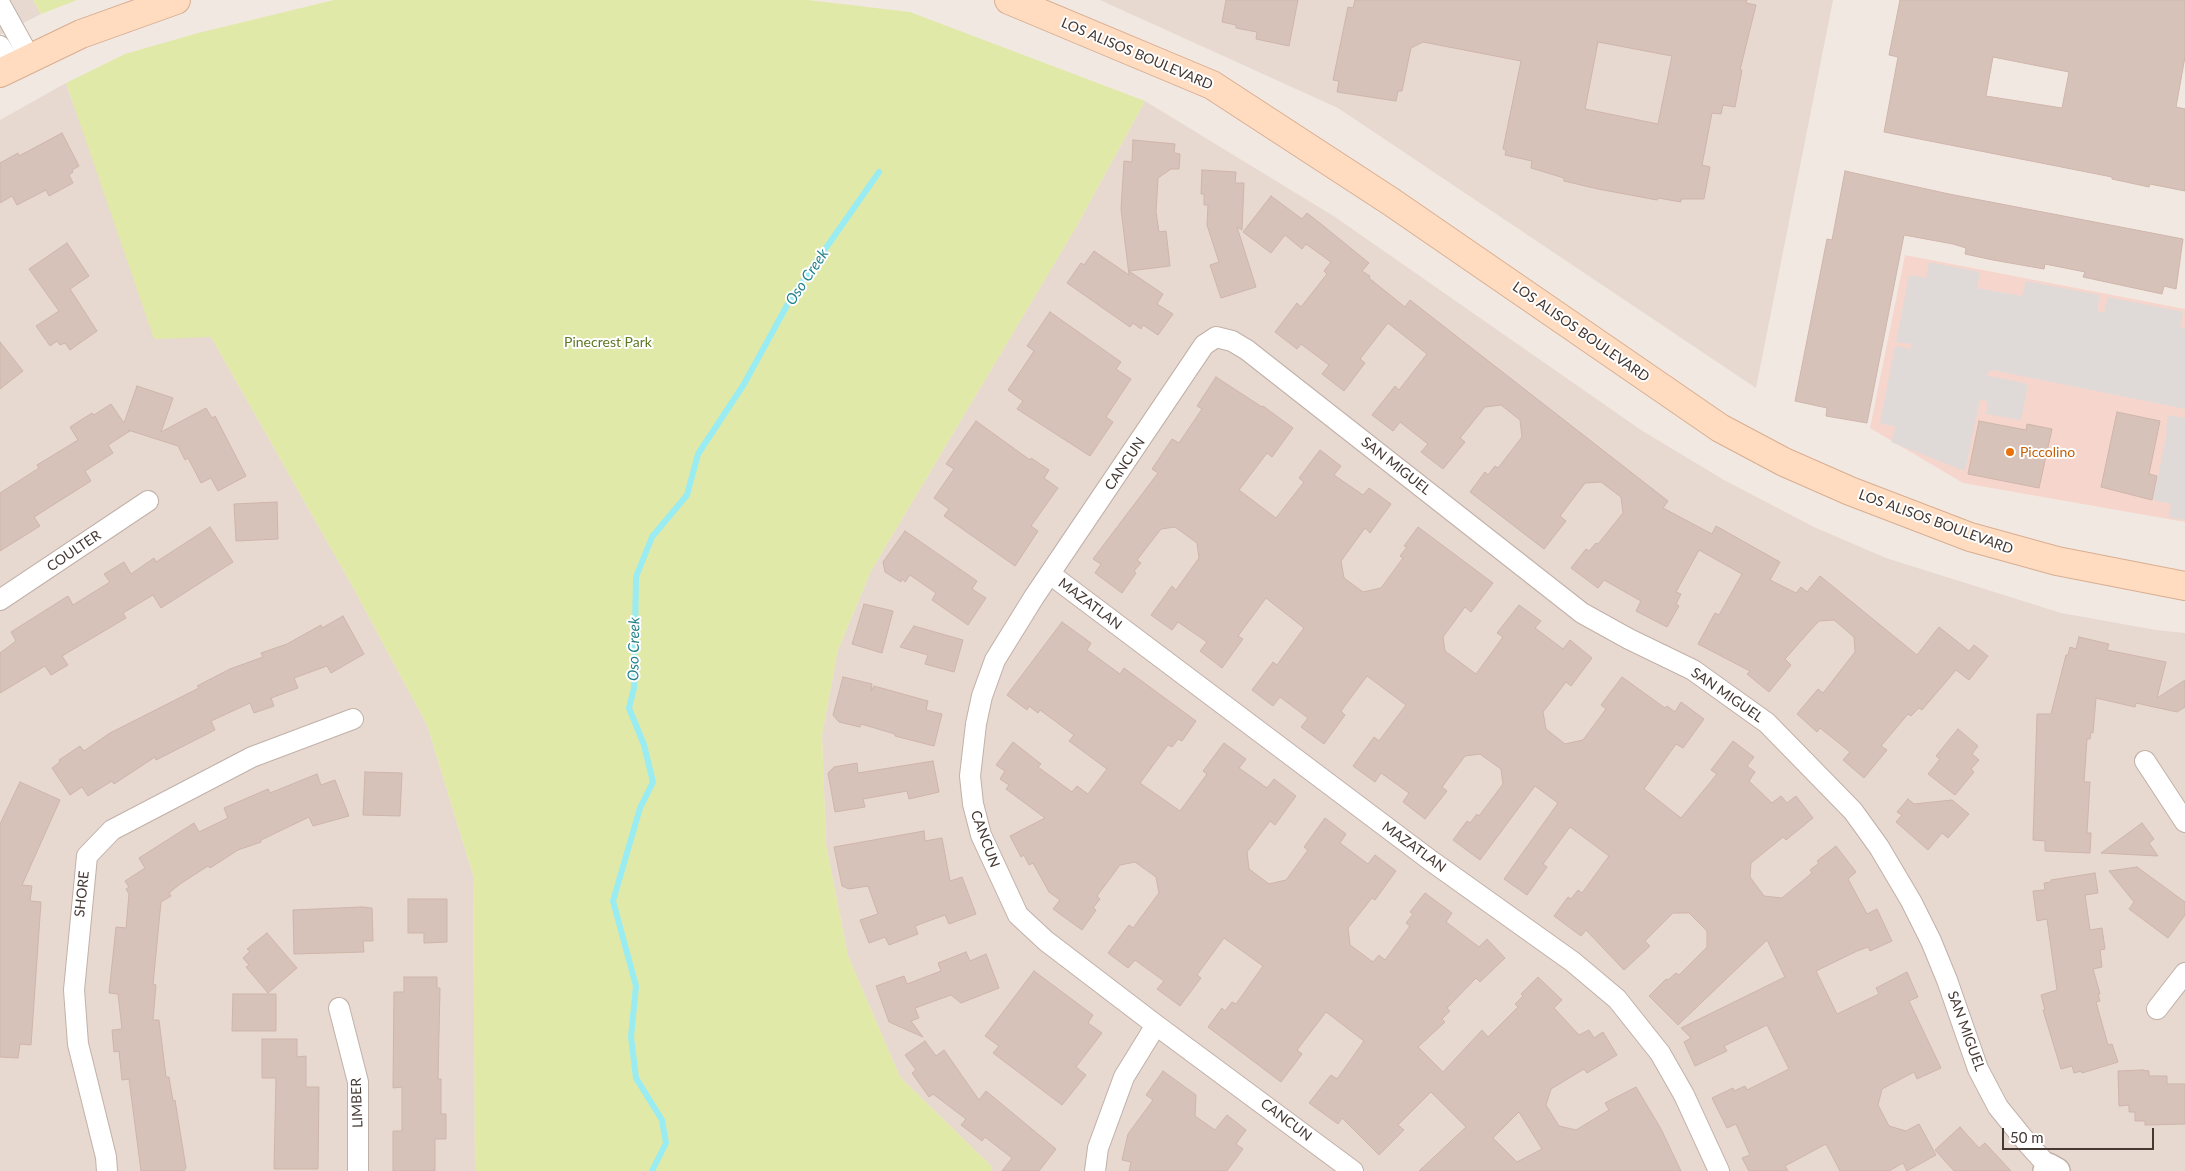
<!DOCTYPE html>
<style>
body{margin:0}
#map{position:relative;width:2185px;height:1171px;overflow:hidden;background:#f2e8e2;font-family:Lato,sans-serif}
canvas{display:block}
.scale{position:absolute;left:2002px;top:1128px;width:152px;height:22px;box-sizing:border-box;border:2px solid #443833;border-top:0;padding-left:6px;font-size:15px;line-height:18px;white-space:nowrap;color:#443833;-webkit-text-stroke:4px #fff;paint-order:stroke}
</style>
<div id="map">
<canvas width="2185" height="1171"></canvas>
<div class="scale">50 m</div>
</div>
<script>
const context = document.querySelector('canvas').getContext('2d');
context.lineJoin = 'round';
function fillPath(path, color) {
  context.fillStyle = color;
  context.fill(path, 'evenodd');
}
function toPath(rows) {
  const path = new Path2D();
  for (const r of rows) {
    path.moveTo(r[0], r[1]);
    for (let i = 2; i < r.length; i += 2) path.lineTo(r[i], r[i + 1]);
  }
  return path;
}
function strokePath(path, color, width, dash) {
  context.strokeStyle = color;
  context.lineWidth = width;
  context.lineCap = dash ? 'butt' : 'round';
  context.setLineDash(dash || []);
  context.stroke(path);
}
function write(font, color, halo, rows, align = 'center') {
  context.font = font + ' Lato,sans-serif';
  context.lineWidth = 4;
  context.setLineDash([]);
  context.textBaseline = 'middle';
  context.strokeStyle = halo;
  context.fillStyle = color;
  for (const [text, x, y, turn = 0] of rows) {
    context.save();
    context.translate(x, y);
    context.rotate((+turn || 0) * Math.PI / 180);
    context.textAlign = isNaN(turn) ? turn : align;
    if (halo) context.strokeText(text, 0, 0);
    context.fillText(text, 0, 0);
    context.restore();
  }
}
fillPath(toPath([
 [0,0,33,0,41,14,0,35],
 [1100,0,1833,0,1756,388,1338,108],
 [66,83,72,101,211,337,350,582,427,725,473,875,475,1171,0,1171,0,120],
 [1145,101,1335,217,1641,430,1724,480,1814,527,1886,558,2061,613,2156,630,2185,633,2185,1171,992,1171,991,1166,900,1077,848,956,826,844,822,735,838,650,871,571,1075,229]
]), '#e7d8d0');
fillPath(toPath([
 [1905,255,2185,309,2185,522,1963,483,1870,428]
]), '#f6d6cc');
fillPath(toPath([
 [33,0,77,0,41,14],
 [334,0,808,0,910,12,1145,101,1075,229,871,571,838,650,822,735,826,844,848,956,900,1077,991,1166,992,1171,475,1171,473,875,427,725,350,582,211,337,154,339,66,83,125,54,198,33]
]), '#e1e9a8');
fillPath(toPath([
 [1929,262,1980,272,1977,288,2022,296,2026,281,2100,295,2097,311,2104,313,2108,297,2183,312,2180,328,2184,329,2185,326,2185,409,1992,370,1985,375,2028,384,2021,420,1986,414,1988,401,1980,400,1965,471,1891,442,1896,427,1880,423,1895,346,1911,349,1911,344,1896,342,1909,275,1926,278],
 [2168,415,2185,418,2185,520,2171,518,2169,514,2171,504,2153,500,2167,432,2166,431]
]), '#dfdad8');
strokePath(toPath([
 [652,1171,666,1143,662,1120,636,1078,631,1037,636,986,613,901,640,808,653,782,644,745,629,708,634,688,636,577,652,537,687,495,698,454,744,384,791,298,879,172]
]), '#9aecf3', 6);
const building = toPath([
 [1226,0,1298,0,1289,46,1256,39,1257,32,1236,28,1236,25,1222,22,1226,0],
 [1355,0,1747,0,1746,3,1756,5,1740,70,1742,70,1735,107,1723,105,1721,114,1712,113,1702,165,1710,167,1704,199,1681,199,1681,202,1658,198,1657,200,1598,189,1564,181,1564,178,1531,168,1532,161,1505,155,1506,150,1503,149,1521,61,1423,42,1411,48,1402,91,1398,91,1396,101,1337,92,1339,81,1333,80,1348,7,1353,8,1355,0],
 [1598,42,1672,56,1658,124,1585,109,1598,42],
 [1900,0,2185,0,2185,57,2176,107,2185,109,2185,191,2150,184,2149,187,2112,179,2112,177,1884,132,1898,57,1889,55,1900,0],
 [1993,57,2069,72,2062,108,1986,96,1993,57],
 [62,133,79,166,72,170,73,172,69,175,73,183,49,196,46,190,17,205,12,196,0,203,0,163,18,153,19,156,62,133],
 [1133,140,1175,144,1174,153,1180,154,1179,169,1171,169,1158,178,1156,212,1159,232,1166,231,1170,266,1129,271,1163,294,1157,304,1173,314,1158,335,1143,325,1141,329,1133,323,1130,327,1067,283,1081,263,1084,265,1094,251,1129,275,1121,209,1124,161,1132,162,1133,140],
 [1202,170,1236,172,1235,183,1244,183,1242,230,1237,227,1256,287,1221,298,1210,265,1219,262,1207,225,1208,205,1204,205,1204,194,1201,194,1202,170],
 [1845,171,1949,194,2183,239,2176,289,2164,286,2162,294,2083,277,2085,272,2045,264,2044,269,1993,260,1965,254,1966,248,1953,244,1904,235,1867,423,1826,416,1827,408,1795,401,1827,239,1832,240,1845,171],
 [1271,196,1302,219,1307,213,1321,224,1369,263,1362,271,1370,276,1369,278,1405,307,1410,300,1668,501,1663,508,1712,534,1716,526,1780,562,1770,580,1796,593,1801,587,1807,592,1820,576,1917,655,1939,627,1969,651,1974,645,1988,656,1969,680,1956,670,1922,710,1919,708,1911,716,1908,714,1881,746,1887,750,1864,778,1843,760,1850,752,1820,728,1817,732,1797,714,1818,689,1823,693,1855,652,1854,637,1834,620,1819,621,1807,634,1785,659,1791,665,1769,692,1747,674,1750,671,1698,644,1715,613,1719,615,1742,574,1699,550,1676,592,1681,594,1676,604,1679,606,1667,627,1636,611,1641,601,1604,580,1598,588,1571,568,1586,549,1589,551,1596,543,1598,544,1623,513,1621,497,1601,482,1585,483,1560,516,1566,521,1544,549,1470,492,1485,472,1488,475,1495,466,1498,468,1522,437,1520,420,1501,405,1485,407,1460,438,1465,442,1443,469,1421,452,1428,444,1400,422,1393,431,1372,415,1395,386,1399,390,1427,354,1388,323,1360,359,1365,363,1344,391,1322,374,1329,365,1301,344,1297,349,1275,332,1297,303,1301,307,1327,274,1324,271,1331,262,1306,244,1302,249,1285,235,1271,253,1243,232,1271,196],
 [67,243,89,276,70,289,97,331,70,350,65,343,60,345,57,341,50,346,36,326,59,311,29,269,67,243],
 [1050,312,1121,362,1116,369,1131,379,1106,417,1113,422,1090,456,1017,409,1023,401,1008,390,1034,351,1027,346,1050,312],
 [0,342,23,371,0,389,0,342],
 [1216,377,1262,407,1263,406,1293,428,1272,457,1267,453,1239,490,1276,518,1304,482,1299,478,1320,450,1341,466,1334,475,1363,495,1369,488,1391,504,1370,533,1365,528,1341,561,1344,578,1363,592,1381,588,1403,558,1400,556,1407,547,1404,546,1418,527,1493,583,1471,612,1465,607,1443,637,1445,651,1476,674,1503,637,1497,633,1519,605,1541,621,1535,628,1563,649,1570,640,1592,658,1571,686,1566,682,1543,712,1546,729,1565,744,1583,740,1606,709,1601,705,1622,677,1665,708,1667,706,1675,712,1681,702,1704,719,1683,748,1676,744,1644,789,1681,818,1717,774,1711,770,1733,741,1754,757,1747,766,1755,772,1749,781,1772,803,1781,796,1787,803,1796,796,1813,818,1786,840,1783,837,1751,863,1750,877,1764,896,1782,898,1812,873,1810,870,1819,863,1817,861,1836,846,1856,872,1848,879,1867,914,1877,909,1892,941,1870,951,1868,947,1857,951,1816,971,1837,1014,1879,994,1876,988,1907,972,1918,997,1909,1001,1941,1068,1917,1079,1914,1072,1882,1089,1878,1105,1889,1126,1906,1131,1919,1124,1936,1155,1907,1171,1903,1163,1889,1171,1840,1171,1826,1144,1785,1166,1788,1171,1749,1171,1742,1158,1750,1155,1736,1124,1727,1128,1712,1098,1733,1088,1734,1091,1745,1086,1747,1090,1789,1069,1767,1025,1724,1046,1727,1051,1695,1066,1684,1042,1691,1038,1681,1028,1785,977,1767,940,1678,1025,1649,996,1666,979,1668,980,1676,973,1679,975,1707,947,1707,931,1689,913,1673,913,1645,941,1650,946,1624,970,1586,930,1581,936,1554,916,1568,897,1571,899,1578,890,1582,893,1609,856,1570,827,1543,864,1547,867,1527,895,1504,879,1558,803,1535,786,1480,860,1453,840,1467,821,1470,823,1477,814,1479,816,1503,784,1501,769,1480,754,1465,756,1442,787,1447,791,1425,819,1403,802,1409,793,1381,773,1375,782,1353,766,1374,737,1379,741,1406,705,1367,676,1341,711,1345,715,1324,744,1301,727,1308,718,1280,697,1273,706,1252,690,1273,662,1277,665,1304,628,1266,598,1238,636,1243,639,1222,668,1200,651,1207,642,1178,622,1172,630,1151,615,1172,586,1176,590,1199,558,1197,543,1175,527,1161,529,1137,560,1141,563,1134,571,1136,573,1122,593,1095,573,1101,564,1093,559,1158,473,1152,469,1172,439,1179,443,1202,409,1197,406,1216,377],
 [137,386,173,398,161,432,206,408,212,418,215,416,246,476,218,491,211,478,201,483,188,458,185,460,178,446,128,430,130,431,108,445,113,453,85,471,91,481,34,517,40,526,0,551,0,493,39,468,37,465,78,440,70,427,92,413,94,415,111,404,124,423,137,386],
 [2117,412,2160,421,2149,474,2157,476,2152,500,2101,487,2117,412],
 [976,421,1030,460,1031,458,1049,470,1044,478,1058,488,1031,526,1038,531,1015,566,944,516,949,509,934,498,954,469,946,464,976,421],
 [1979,421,2026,430,2027,424,2052,429,2039,488,1968,474,1979,421],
 [277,502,278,539,236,541,234,504,277,502],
 [210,527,233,562,161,608,153,595,123,613,126,618,62,656,68,665,51,675,45,666,0,693,0,653,16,641,11,632,68,596,73,605,110,582,104,574,124,562,131,574,154,558,156,562,210,527],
 [905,531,977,581,972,589,986,598,968,625,932,600,936,593,910,575,905,582,902,579,901,582,885,572,883,562,905,531],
 [864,604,893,611,882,653,852,644,864,604],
 [343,616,364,654,331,673,327,666,294,678,298,688,271,698,274,706,254,713,250,703,211,721,215,730,156,760,155,757,114,784,112,781,88,796,82,787,70,795,52,768,60,762,59,760,80,746,84,751,110,733,199,688,197,686,230,669,263,657,261,653,287,644,321,625,322,628,343,616],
 [1062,622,1091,643,1087,650,1120,674,1124,668,1196,721,1182,741,1178,739,1172,747,1168,745,1140,783,1180,811,1207,774,1203,771,1224,743,1246,759,1239,768,1267,788,1274,779,1296,796,1275,825,1270,821,1247,852,1249,869,1269,884,1286,880,1308,850,1304,847,1325,818,1346,834,1340,843,1368,864,1375,855,1396,871,1375,900,1372,898,1348,928,1350,945,1373,962,1379,955,1385,960,1410,926,1406,923,1413,914,1410,912,1425,893,1452,913,1446,922,1479,947,1487,939,1505,958,1480,982,1476,978,1447,1008,1450,1011,1442,1019,1445,1022,1418,1047,1443,1072,1482,1030,1488,1037,1518,1007,1515,1004,1523,996,1521,994,1538,977,1562,1000,1554,1008,1579,1035,1589,1030,1594,1038,1603,1032,1617,1055,1587,1073,1584,1069,1551,1089,1546,1105,1559,1126,1576,1130,1609,1110,1605,1103,1636,1087,1661,1129,1681,1171,1419,1171,1466,1127,1431,1092,1398,1125,1404,1130,1379,1155,1342,1118,1338,1124,1309,1103,1331,1075,1337,1079,1364,1041,1326,1012,1297,1050,1302,1054,1281,1082,1208,1027,1222,1008,1225,1011,1232,1002,1236,1004,1263,966,1224,938,1197,975,1201,978,1180,1006,1157,989,1164,981,1135,960,1128,968,1108,953,1129,925,1133,928,1159,893,1156,877,1135,862,1120,865,1097,896,1100,899,1093,908,1096,910,1082,930,1053,909,1060,900,1049,892,1033,863,1029,865,1024,855,1021,857,1010,836,1045,818,1006,789,1009,785,1000,779,1005,771,996,765,1013,742,1041,764,1038,767,1072,792,1077,786,1088,794,1107,769,1069,741,1074,735,1040,710,1038,713,1029,706,1027,710,1007,695,1062,622],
 [1519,1112,1542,1149,1517,1162,1493,1138,1519,1112],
 [914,626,963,640,954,672,925,664,928,655,900,647,914,626],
 [2079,637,2109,644,2107,650,2166,662,2157,698,2185,680,2185,707,2177,712,2136,703,2135,707,2096,698,2093,733,2091,732,2090,739,2087,739,2084,782,2090,782,2087,833,2091,833,2090,853,2045,851,2045,841,2033,840,2037,714,2051,714,2066,655,2068,655,2070,647,2076,649,2079,637],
 [843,677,872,684,871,691,874,686,928,701,926,710,942,714,934,746,895,736,895,734,861,724,860,727,839,722,833,715,843,677],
 [1958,729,1978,746,1972,754,1979,760,1971,769,1974,772,1955,795,1928,774,1940,759,1936,756,1958,729],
 [933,761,939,792,909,799,907,791,863,799,865,807,835,812,828,773,834,767,857,763,858,773,933,761],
 [365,772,402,773,400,816,363,815,365,772],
 [317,774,321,785,335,780,349,816,313,826,309,817,261,840,261,842,238,850,210,868,208,866,180,884,169,893,171,896,161,902,153,984,156,985,153,1020,159,1020,166,1077,169,1077,173,1101,175,1100,186,1168,184,1171,141,1171,129,1079,122,1080,119,1051,114,1052,112,1030,122,1029,118,994,109,993,116,927,126,928,129,894,126,889,129,887,125,881,145,868,139,858,194,823,199,832,228,818,224,808,268,789,270,793,317,774],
 [20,782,60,800,22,885,32,886,30,901,41,902,31,1045,20,1044,18,1058,0,1057,0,824,20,782],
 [1908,799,1914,804,1952,800,1969,814,1948,838,1942,833,1928,850,1896,822,1902,815,1897,812,1908,799],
 [2142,823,2154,839,2149,843,2158,856,2101,853,2142,823],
 [924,831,925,841,942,838,950,881,962,877,976,914,949,924,945,915,915,926,918,934,889,945,885,937,869,943,860,920,878,914,868,886,849,889,842,886,834,847,924,831],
 [2137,867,2185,902,2185,915,2168,938,2129,909,2134,902,2109,871,2137,867],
 [2095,873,2098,893,2085,895,2090,930,2102,928,2105,949,2100,950,2102,967,2093,969,2100,994,2098,994,2100,1001,2096,1002,2108,1045,2112,1044,2118,1062,2082,1073,2081,1071,2074,1073,2072,1066,2061,1069,2043,1010,2045,1010,2041,995,2057,990,2047,919,2037,921,2033,891,2045,890,2044,883,2051,882,2051,880,2095,873],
 [408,899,447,899,447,942,424,943,424,933,408,933,408,899],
 [362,907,372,908,373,941,363,941,364,952,294,954,293,910,362,907],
 [267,933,297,968,268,993,246,967,249,965,243,958,250,951,247,949,267,933],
 [966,952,970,961,986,954,999,988,961,1003,951,995,915,1008,919,1018,911,1021,923,1037,889,1022,876,986,904,976,907,984,941,971,938,963,966,952],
 [1034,971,1093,1015,1088,1023,1102,1033,1076,1067,1086,1075,1062,1105,993,1053,999,1046,985,1036,1034,971],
 [404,977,437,977,437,988,440,988,438,1079,441,1079,441,1114,446,1114,446,1139,435,1139,435,1171,393,1171,393,1131,402,1131,402,1087,393,1088,394,992,404,992,404,977],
 [233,994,276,994,276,1031,232,1031,233,994],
 [262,1039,297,1039,297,1057,306,1056,306,1087,319,1087,318,1169,274,1169,276,1078,262,1078,262,1039],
 [925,1041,936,1056,944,1050,979,1100,986,1091,1056,1149,1039,1171,1002,1171,1012,1158,985,1137,982,1141,961,1125,966,1119,933,1094,929,1097,912,1073,916,1070,905,1055,925,1041],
 [2142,1070,2149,1071,2149,1076,2167,1076,2167,1084,2185,1084,2185,1124,2145,1125,2145,1121,2135,1121,2135,1112,2129,1112,2129,1105,2119,1106,2118,1071,2142,1070],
 [1163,1071,1196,1095,1195,1116,1215,1130,1227,1115,1246,1130,1236,1144,1243,1149,1227,1171,1129,1171,1131,1162,1122,1160,1128,1134,1153,1100,1146,1095,1163,1071],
 [1960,1127,1979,1148,1985,1143,2011,1171,1954,1171,1935,1150,1960,1127]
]);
fillPath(building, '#d7c2ba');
strokePath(building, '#cfb5aa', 1);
const minor = toPath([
 [0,4,30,58],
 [0,46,12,66],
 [1050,574,1430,860,1573,962,1617,999,1660,1053,1684,1095,1719,1171],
 [0,600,148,501],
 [2145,761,2185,822],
 [339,1008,358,1082,358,1171],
 [2157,1009,2185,973],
 [107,1171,106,1157,78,1044,74,990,87,856,112,830,252,757,353,719],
 [1095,1171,1098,1148,1124,1077,1156,1025],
 [1353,1171,1156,1025,1046,941,1018,915,981,835,973,804,970,776,976,724,982,696,995,660,1034,597,1204,345,1216,337,1232,341,1247,350,1582,613,1629,639,1693,670,1767,723,1853,811,1879,847,1911,901,1931,941,1947,980,1978,1069,1998,1107,2028,1144,2048,1166]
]);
const tertiary = toPath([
 [2046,1171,2048,1166,2057,1171]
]);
const secondary = toPath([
 [1009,0,1212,85,1390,201,1720,428,1784,462,1850,491,1970,537,2057,561,2185,586],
 [0,73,81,34,176,0]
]);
strokePath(minor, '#c1b1a8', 22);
strokePath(tertiary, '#c1b1a8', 28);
strokePath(secondary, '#d8ae91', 30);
strokePath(minor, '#fff', 20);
strokePath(tertiary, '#fff', 25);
strokePath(secondary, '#ffdbc0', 28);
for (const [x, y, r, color] of [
 [2010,452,5,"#e8710a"]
]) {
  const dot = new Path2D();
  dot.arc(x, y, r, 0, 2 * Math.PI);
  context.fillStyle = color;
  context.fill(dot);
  strokePath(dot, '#fff', 2);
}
write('14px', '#443833', '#fff', [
 ["LOS ALISOS BOULEVARD",1137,54,23],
 ["LOS ALISOS BOULEVARD",1581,332,35],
 ["CANCUN",1125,464,-56],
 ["SAN MIGUEL",1396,466,38],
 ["LOS ALISOS BOULEVARD",1936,522,20],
 ["COULTER",74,551,-34],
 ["MAZATLAN",1090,604,37],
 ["SAN MIGUEL",1727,695,35],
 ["CANCUN",985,839,70],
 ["MAZATLAN",1414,847,36],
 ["SHORE",82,894,-84],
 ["SAN MIGUEL",1966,1031,70],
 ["LIMBER",357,1103,-92],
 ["CANCUN",1286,1120,37]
]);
write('14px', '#5f7824', '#fff', [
 ["Pinecrest Park",608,342]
]);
write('14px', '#c56008', '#fff', [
 ["Piccolino",2020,452]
], 'left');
write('italic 15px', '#22828b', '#fff', [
 ["Oso Creek",807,277,-56],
 ["Oso Creek",634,649,-89]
]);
</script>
